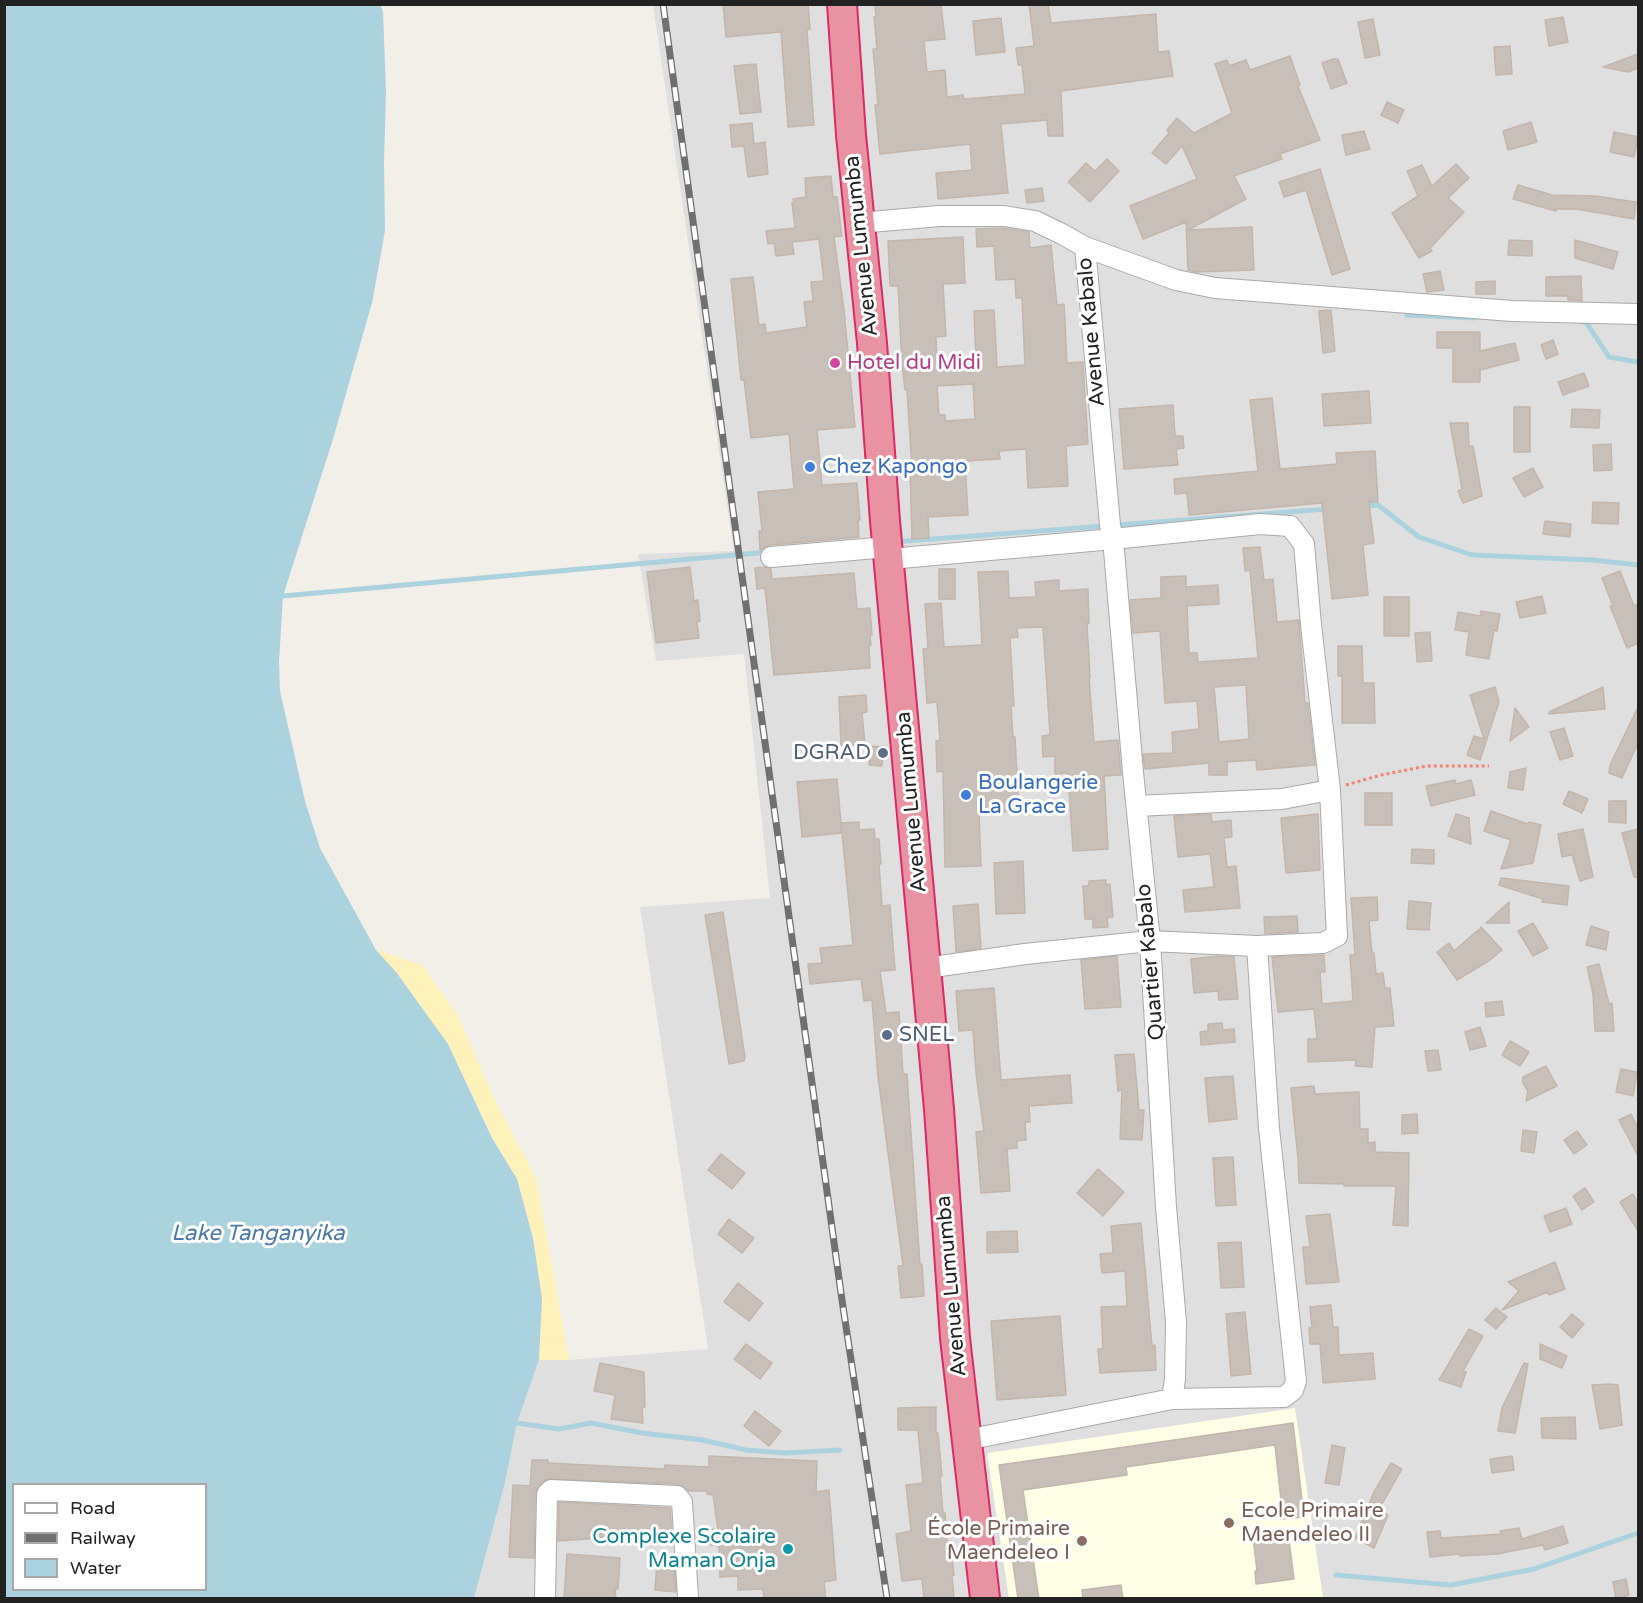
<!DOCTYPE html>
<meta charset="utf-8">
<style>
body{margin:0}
#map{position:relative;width:1643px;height:1603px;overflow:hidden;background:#f2efe9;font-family:"Varela Round",sans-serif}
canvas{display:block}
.frame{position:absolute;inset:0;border:6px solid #222;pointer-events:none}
.legend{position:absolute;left:12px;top:1483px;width:195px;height:108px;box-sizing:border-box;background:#fff;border:2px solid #a7a7a7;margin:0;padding:8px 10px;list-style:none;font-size:18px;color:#222}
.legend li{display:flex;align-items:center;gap:12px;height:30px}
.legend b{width:30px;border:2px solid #a7a7a7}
</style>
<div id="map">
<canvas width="1643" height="1603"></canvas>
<div class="frame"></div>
<ul class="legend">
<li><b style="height:8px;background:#fff"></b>Road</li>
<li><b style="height:8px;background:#707070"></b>Railway</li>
<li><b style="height:16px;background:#aad3df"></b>Water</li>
</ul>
</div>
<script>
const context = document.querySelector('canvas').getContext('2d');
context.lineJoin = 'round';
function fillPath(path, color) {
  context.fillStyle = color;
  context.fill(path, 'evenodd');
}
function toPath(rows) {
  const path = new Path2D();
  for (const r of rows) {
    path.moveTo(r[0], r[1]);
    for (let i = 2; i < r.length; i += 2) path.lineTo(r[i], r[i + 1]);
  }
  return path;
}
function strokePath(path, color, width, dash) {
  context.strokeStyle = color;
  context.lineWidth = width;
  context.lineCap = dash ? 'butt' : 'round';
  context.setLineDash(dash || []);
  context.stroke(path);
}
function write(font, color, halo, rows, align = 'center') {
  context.font = font + ' "Varela Round",sans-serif';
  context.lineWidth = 6;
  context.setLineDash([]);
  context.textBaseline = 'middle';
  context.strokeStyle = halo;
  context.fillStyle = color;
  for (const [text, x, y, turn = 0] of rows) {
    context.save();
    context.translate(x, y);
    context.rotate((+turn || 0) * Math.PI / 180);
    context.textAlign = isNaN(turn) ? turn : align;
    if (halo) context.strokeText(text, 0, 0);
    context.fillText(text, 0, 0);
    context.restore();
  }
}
fillPath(toPath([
 [653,5,1638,5,1638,1598,474,1598,504,1487,517,1423,539,1360,569,1360,708,1349,640,907,770,898,744,654,656,661,638,554,734,551]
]), '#e0dfdf');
fillPath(toPath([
 [1295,1408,1323,1598,1009,1598,987,1453]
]), '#ffffe5');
fillPath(toPath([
 [376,950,422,965,457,1014,492,1095,536,1178,569,1360,539,1360,542,1299,533,1238,517,1179,492,1138,468,1085]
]), '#fff1ba');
fillPath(toPath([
 [5,4,380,4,383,12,386,91,384,163,385,231,372,303,333,439,283,596,279,662,280,691,305,801,320,848,376,950,396,972,448,1044,492,1138,517,1179,533,1238,542,1299,539,1360,517,1423,504,1487,474,1598,5,1598],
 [14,1484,206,1484,206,1590,14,1590]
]), '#aad3df');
strokePath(toPath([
 [1407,315,1476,318],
 [1581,322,1586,322,1609,357,1638,362],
 [1364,506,1378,505,1419,537,1472,555,1593,560,1638,565],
 [894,542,1328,509],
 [283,596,768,552],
 [517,1423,559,1429,591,1423,642,1433,703,1440,746,1450,785,1453,840,1450],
 [1336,1575,1451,1585,1534,1569,1638,1533]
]), '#aad3df', 5);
const building = toPath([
 [723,4,808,4,810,29,807,30,814,125,788,127,781,32,726,37,723,4],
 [875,4,941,4,945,39,924,41,927,72,945,70,947,97,963,95,964,99,1025,94,1022,65,1018,65,1016,48,1034,46,1029,4,1048,4,1051,23,1156,14,1158,52,1169,51,1173,76,1061,91,1063,136,1048,136,1047,120,1001,124,1008,193,938,199,936,173,972,170,970,144,880,154,875,105,878,105,873,49,877,49,874,17,876,17,875,4],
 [1563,17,1568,42,1549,46,1545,20,1563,17],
 [1001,18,1005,52,976,55,973,21,1001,18],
 [1373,19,1380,55,1365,58,1358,22,1373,19],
 [1510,46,1512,74,1496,75,1494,47,1510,46],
 [1638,54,1638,68,1628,72,1603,67,1638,54],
 [1290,56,1300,85,1298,86,1320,140,1280,154,1282,159,1234,176,1246,199,1188,230,1252,227,1254,270,1196,272,1188,270,1186,222,1143,239,1130,206,1197,179,1182,146,1166,164,1152,153,1169,133,1167,130,1177,118,1194,133,1232,113,1215,64,1227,60,1229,66,1246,60,1250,70,1290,56],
 [1333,59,1338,59,1347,83,1331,89,1322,63,1333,59],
 [756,64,761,112,740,114,734,66,756,64],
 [1387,102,1404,110,1398,123,1381,115,1387,102],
 [1531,122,1537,142,1508,150,1503,131,1531,122],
 [752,123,754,144,765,142,768,174,748,177,744,146,732,147,730,125,752,123],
 [1364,131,1370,149,1346,155,1342,135,1364,131],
 [1614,132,1638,137,1634,157,1610,152,1614,132],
 [1107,159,1119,171,1090,202,1068,182,1086,163,1095,171,1107,159],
 [1456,164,1469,178,1448,198,1464,212,1430,248,1432,251,1419,258,1392,213,1418,196,1407,171,1422,165,1432,186,1456,164],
 [1320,169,1350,269,1332,275,1306,190,1284,197,1279,182,1320,169],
 [831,176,833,197,837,197,842,236,834,237,844,310,855,427,817,430,822,485,857,483,860,520,858,520,859,537,770,545,760,550,759,531,762,531,758,492,794,489,789,434,751,438,744,380,741,380,731,279,753,277,759,325,765,324,766,333,807,327,804,302,813,301,811,282,824,281,819,239,792,242,794,254,776,256,774,243,768,244,766,231,795,228,792,203,794,203,793,199,806,197,805,178,831,176],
 [1518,185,1552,195,1595,196,1636,202,1634,219,1576,209,1556,209,1556,211,1513,199,1518,185],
 [1042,188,1044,201,1027,203,1025,190,1042,188],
 [1003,228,1029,232,1030,248,1051,245,1057,305,1064,304,1067,363,1083,362,1088,444,1066,446,1068,486,1028,488,1026,449,999,451,1000,459,965,461,968,515,928,517,929,538,912,539,910,468,912,468,907,390,905,390,902,365,898,286,890,286,888,241,963,237,965,283,943,284,946,336,936,337,937,364,976,362,974,311,994,310,997,367,1025,365,1022,298,1016,298,1015,279,996,280,994,246,977,247,976,229,1003,228],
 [973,384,975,419,945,421,945,415,939,415,937,386,973,384],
 [1509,240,1532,241,1532,256,1508,255,1509,240],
 [1575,240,1618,252,1613,269,1575,258,1575,240],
 [1440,271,1444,290,1427,292,1423,274,1440,271],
 [1581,276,1582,301,1568,300,1568,296,1546,296,1546,277,1581,276],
 [1495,281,1495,294,1476,294,1476,282,1495,281],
 [1331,310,1335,351,1323,353,1319,311,1331,310],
 [1437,332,1480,332,1480,351,1515,343,1519,360,1480,370,1480,382,1453,382,1453,348,1437,348,1437,332],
 [1553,340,1558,354,1546,359,1541,345,1553,340],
 [1584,373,1589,386,1563,395,1558,382,1584,373],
 [1369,391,1371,423,1324,426,1322,394,1369,391],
 [1272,398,1280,469,1337,464,1336,453,1375,451,1378,502,1369,502,1374,543,1363,545,1368,595,1332,599,1322,503,1189,515,1187,493,1175,494,1174,479,1258,471,1250,400,1272,398],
 [1173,405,1175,436,1183,436,1184,448,1176,449,1178,465,1124,469,1119,409,1173,405],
 [1514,407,1530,407,1530,452,1514,452,1514,407],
 [1572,409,1600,410,1599,428,1571,427,1572,409],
 [1450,423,1468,423,1469,446,1473,446,1482,496,1463,503,1458,491,1462,489,1450,423],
 [1611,444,1612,470,1594,471,1593,445,1611,444],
 [1533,468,1543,487,1524,497,1513,478,1533,468],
 [1593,502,1619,503,1618,524,1592,523,1593,502],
 [1545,521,1571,524,1570,537,1543,534,1545,521],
 [1260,547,1264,580,1273,579,1277,622,1299,620,1305,703,1308,703,1315,765,1257,770,1256,760,1227,762,1227,775,1209,775,1209,763,1145,769,1143,754,1173,753,1172,732,1199,729,1197,701,1165,703,1160,631,1133,633,1130,600,1161,598,1161,577,1186,576,1186,587,1218,585,1219,604,1187,606,1189,653,1197,653,1198,662,1258,658,1250,570,1245,571,1243,548,1260,547],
 [1246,685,1249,739,1219,742,1214,687,1246,685],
 [690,567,694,601,698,600,700,621,697,622,699,638,656,643,647,572,690,567],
 [765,567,771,569,772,579,854,573,857,609,870,608,872,635,870,635,871,645,869,645,870,668,774,675,765,588,757,589,755,568,765,567],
 [939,569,955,569,955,599,939,599,939,569],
 [1008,571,1009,598,1036,597,1035,582,1059,580,1059,591,1088,589,1089,623,1087,623,1090,678,1089,678,1094,742,1118,740,1121,775,1104,776,1108,849,1073,851,1068,773,1055,774,1055,756,1043,757,1042,736,1050,735,1043,627,1017,628,1018,637,1010,638,1014,706,1011,706,1013,737,1015,737,1019,811,979,813,981,866,945,867,943,771,937,772,936,741,940,740,937,702,927,703,923,649,928,648,925,604,941,603,944,647,982,645,978,572,1008,571],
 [1620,571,1634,606,1638,604,1638,643,1627,648,1610,606,1613,606,1602,578,1620,571],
 [1542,596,1546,613,1520,618,1516,602,1542,596],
 [1384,597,1409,597,1409,636,1384,636,1384,597],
 [1481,611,1500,614,1497,631,1494,630,1489,659,1466,655,1469,632,1455,630,1458,612,1480,616,1481,611],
 [1430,632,1432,661,1417,662,1415,633,1430,632],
 [1338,646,1362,646,1363,683,1374,683,1375,723,1342,723,1342,676,1338,676,1338,646],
 [1495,687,1499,702,1480,760,1467,755,1474,736,1484,739,1470,695,1495,687],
 [1603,687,1605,709,1549,714,1549,712,1603,687],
 [866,695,867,712,862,713,865,744,841,746,839,697,866,695],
 [1638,707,1638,743,1622,778,1609,773,1610,765,1638,707],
 [1515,708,1529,727,1510,741,1515,708],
 [1564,728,1573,756,1560,760,1550,732,1564,728],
 [871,746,883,747,882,766,869,765,871,746],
 [1526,768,1523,790,1508,788,1510,772,1526,768],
 [837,779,842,833,802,837,797,782,837,779],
 [1455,780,1456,784,1471,780,1475,795,1431,806,1426,786,1455,780],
 [1569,791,1588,799,1582,813,1563,804,1569,791],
 [1365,793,1392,793,1392,825,1365,825,1365,793],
 [1609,801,1626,801,1626,823,1609,822,1609,801],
 [1491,811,1528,824,1529,822,1541,825,1533,863,1501,869,1511,840,1484,831,1491,811],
 [1211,814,1212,822,1231,820,1232,837,1224,838,1227,867,1236,866,1240,908,1185,912,1183,890,1214,887,1210,854,1178,857,1174,816,1211,814],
 [1318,814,1320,870,1286,873,1281,818,1318,814],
 [1456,814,1469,818,1471,844,1448,836,1456,814],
 [859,822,859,830,874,829,875,839,879,839,881,864,879,864,882,906,890,905,895,970,880,971,886,1013,899,1012,903,1074,907,1074,920,1265,922,1264,924,1296,901,1298,898,1266,903,1266,878,1077,872,1000,864,1001,861,979,810,984,808,964,822,963,820,948,853,945,841,823,859,822],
 [1583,829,1593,877,1580,881,1572,855,1562,857,1558,834,1583,829],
 [1638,829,1638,877,1634,877,1622,833,1638,829],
 [1412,849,1434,850,1434,864,1411,863,1412,849],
 [1023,861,1025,913,996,914,994,863,1023,861],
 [1501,878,1569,886,1567,905,1542,902,1543,899,1499,885,1501,878],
 [1106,880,1106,885,1110,884,1113,917,1107,918,1108,927,1093,928,1093,919,1085,919,1083,886,1089,886,1089,881,1106,880],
 [1377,897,1378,920,1369,921,1372,953,1374,953,1376,974,1383,973,1385,988,1390,988,1394,1026,1375,1027,1372,1067,1355,1066,1356,1060,1308,1062,1308,1039,1317,1039,1314,1009,1278,1012,1272,957,1324,955,1325,972,1320,972,1322,1004,1353,1001,1350,955,1355,955,1351,898,1377,897],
 [1409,901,1431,903,1429,930,1407,929,1409,901],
 [1509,902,1509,923,1486,923,1509,902],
 [978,904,981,948,956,952,953,906,978,904],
 [723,912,745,1057,744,1061,729,1064,705,915,723,912],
 [1297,916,1298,932,1265,934,1264,917,1297,916],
 [1533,923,1548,948,1533,956,1518,931,1533,923],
 [1591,926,1609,932,1606,950,1586,945,1591,926],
 [1481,927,1502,950,1490,960,1457,980,1437,952,1449,943,1454,951,1478,930,1478,934,1481,927],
 [1117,956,1121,1007,1085,1009,1081,960,1117,956],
 [1219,956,1234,957,1238,999,1219,1000,1218,991,1194,993,1191,959,1219,956],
 [1599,964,1609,1004,1612,1003,1614,1031,1595,1031,1593,994,1587,967,1599,964],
 [994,988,1001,1080,1070,1075,1072,1103,1029,1106,1030,1122,1025,1122,1026,1140,1017,1141,1017,1148,1007,1149,1010,1191,981,1193,976,1132,984,1131,976,1074,973,1030,959,1031,956,991,994,988],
 [1502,1001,1504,1015,1486,1017,1485,1003,1502,1001],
 [1222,1023,1223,1030,1234,1029,1235,1042,1201,1045,1200,1032,1208,1031,1208,1024,1222,1023],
 [1480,1027,1486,1046,1470,1050,1465,1032,1480,1027],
 [1510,1041,1529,1052,1520,1066,1502,1055,1510,1041],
 [1438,1050,1441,1070,1428,1071,1425,1051,1438,1050],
 [1134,1054,1139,1110,1144,1110,1142,1140,1120,1139,1122,1090,1118,1091,1115,1055,1134,1054],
 [1546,1066,1557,1086,1526,1101,1528,1091,1523,1083,1523,1077,1546,1066],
 [1621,1069,1637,1072,1633,1096,1616,1092,1621,1069],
 [1233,1076,1237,1119,1209,1122,1205,1078,1233,1076],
 [1314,1086,1315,1094,1359,1092,1360,1129,1368,1129,1368,1143,1375,1142,1375,1152,1409,1153,1408,1226,1393,1225,1396,1186,1344,1186,1344,1184,1299,1183,1298,1159,1291,1088,1314,1086],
 [1417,1114,1418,1133,1402,1134,1402,1115,1417,1114],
 [1631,1114,1638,1128,1638,1156,1619,1120,1631,1114],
 [1523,1130,1537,1132,1534,1153,1521,1151,1523,1130],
 [1577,1131,1587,1145,1574,1154,1564,1140,1577,1131],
 [721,1154,745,1173,732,1189,708,1170,721,1154],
 [1233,1157,1236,1205,1216,1206,1213,1158,1233,1157],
 [1098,1169,1124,1192,1103,1216,1077,1193,1098,1169],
 [1585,1188,1594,1202,1582,1210,1573,1196,1585,1188],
 [1633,1194,1638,1203,1638,1231,1620,1202,1633,1194],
 [1566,1208,1572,1224,1550,1232,1544,1216,1566,1208],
 [1330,1214,1339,1282,1306,1284,1303,1247,1310,1247,1306,1216,1330,1214],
 [729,1219,754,1238,742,1253,718,1234,729,1219],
 [1141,1223,1152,1346,1155,1345,1156,1370,1100,1373,1098,1349,1103,1349,1101,1307,1127,1306,1125,1271,1102,1273,1100,1254,1113,1253,1111,1226,1141,1223],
 [1017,1231,1018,1252,987,1253,987,1232,1017,1231],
 [1241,1242,1244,1287,1221,1288,1218,1243,1241,1242],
 [1555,1262,1565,1289,1549,1295,1548,1292,1502,1310,1519,1291,1508,1282,1555,1262],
 [738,1283,763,1303,749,1321,724,1302,738,1283],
 [1331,1305,1333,1327,1338,1327,1339,1355,1373,1353,1375,1379,1323,1383,1320,1344,1310,1344,1309,1328,1312,1328,1310,1307,1331,1305],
 [1496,1308,1507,1317,1496,1329,1485,1320,1496,1308],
 [1245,1312,1251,1374,1231,1376,1226,1314,1245,1312],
 [1572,1314,1584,1324,1572,1338,1560,1327,1572,1314],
 [1060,1316,1066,1395,997,1400,991,1321,1060,1316],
 [1469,1329,1483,1336,1463,1371,1466,1372,1461,1387,1439,1380,1469,1329],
 [746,1344,772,1363,760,1379,734,1359,746,1344],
 [1540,1344,1567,1356,1562,1368,1540,1359,1540,1344],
 [600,1363,644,1372,645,1407,642,1407,643,1423,611,1419,615,1395,594,1391,600,1363],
 [1524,1363,1528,1364,1515,1433,1498,1431,1502,1408,1524,1363],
 [1610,1384,1618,1385,1622,1425,1600,1429,1592,1385,1610,1384],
 [936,1407,936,1433,938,1433,942,1476,940,1476,943,1513,945,1513,947,1541,950,1541,954,1575,952,1575,954,1599,924,1599,922,1579,902,1581,896,1534,911,1531,906,1485,923,1483,918,1430,898,1430,898,1408,936,1407],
 [755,1411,781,1431,769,1446,744,1426,755,1411],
 [1575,1417,1576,1439,1542,1438,1541,1418,1575,1417],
 [1293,1423,1304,1517,1283,1519,1275,1445,1126,1467,1127,1475,1023,1490,1039,1599,1018,1599,999,1465,1293,1423],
 [1332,1445,1345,1448,1339,1485,1325,1483,1332,1445],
 [709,1456,817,1461,816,1492,829,1490,836,1580,824,1582,826,1599,764,1599,763,1589,738,1590,738,1576,720,1577,719,1546,697,1543,700,1527,718,1530,713,1495,707,1494,707,1491,688,1491,678,1484,546,1479,539,1486,535,1494,534,1558,509,1557,513,1485,530,1486,532,1460,548,1460,548,1463,665,1469,665,1465,709,1467,709,1456],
 [1512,1456,1514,1470,1492,1473,1490,1459,1512,1456],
 [1391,1463,1402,1469,1378,1511,1388,1515,1374,1548,1355,1538,1374,1492,1391,1463],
 [559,1502,670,1508,672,1533,558,1541,559,1502],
 [1563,1526,1568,1543,1545,1550,1543,1545,1497,1554,1460,1556,1459,1554,1430,1557,1427,1532,1440,1531,1441,1538,1501,1534,1500,1531,1519,1528,1522,1539,1563,1526],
 [1288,1532,1294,1579,1256,1584,1255,1571,1257,1571,1253,1537,1288,1532],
 [567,1554,620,1558,618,1589,615,1589,616,1599,564,1599,567,1554],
 [657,1561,674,1562,676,1592,655,1590,657,1561],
 [1626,1579,1629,1595,1616,1599,1613,1582,1626,1579],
 [1121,1585,1123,1599,1083,1599,1082,1590,1121,1585]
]);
fillPath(building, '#c7bfb8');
strokePath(building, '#c4b6ab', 1.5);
const minor = toPath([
 [859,223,939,216,1004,216,1035,221,1062,234,1085,247,1110,525,1113,539,1260,524,1290,526,1304,544,1311,625,1330,790,1337,936,1323,943,1257,946,1150,941,1025,954,926,968],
 [1085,247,1176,280,1215,288,1512,311,1638,314],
 [771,557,888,547],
 [890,559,1113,539,1133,772,1150,941,1166,1207,1176,1322,1175,1379,1172,1399,966,1440],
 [1137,806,1282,799,1330,790],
 [1172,1399,1284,1397,1293,1390,1296,1381,1269,1128,1257,946],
 [545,1598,547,1494,551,1490,677,1496,682,1502,688,1598]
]);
const highway = toPath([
 [842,4,851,135,872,343,885,521,939,1109,955,1338,985,1598]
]);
strokePath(minor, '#a9a9a9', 22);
strokePath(highway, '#dc2a67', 32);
strokePath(toPath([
 [1346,785,1381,775,1427,766,1489,766]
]), '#fa8072', 3, [3, 3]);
strokePath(minor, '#fff', 20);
strokePath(highway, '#e892a2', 28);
const rail = toPath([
 [663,4,842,1300,887,1598]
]);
strokePath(rail, '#707070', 7);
strokePath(rail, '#fff', 4.5, [14]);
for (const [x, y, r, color] of [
 [835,363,6,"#d1479c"],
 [810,467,6,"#3f7fe0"],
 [883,753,6,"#5c6f8a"],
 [966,795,6,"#3f7fe0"],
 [887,1035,6,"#5c6f8a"],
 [1229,1523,6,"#8d6e63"],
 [1082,1541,6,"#8d6e63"],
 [788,1549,6,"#0f9aa8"]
]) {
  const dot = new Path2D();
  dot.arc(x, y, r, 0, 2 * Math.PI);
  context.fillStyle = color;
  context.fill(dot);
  strokePath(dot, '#fff', 2);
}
write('21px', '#222', '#fff', [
 ["Avenue Lumumba",862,246,-96],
 ["Avenue Kabalo",1092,332,-95],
 ["Avenue Lumumba",912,802,-95],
 ["Quartier Kabalo",1151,962,-95],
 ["Avenue Lumumba",952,1286,-95]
]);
write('21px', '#b23c85', '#fff', [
 ["Hotel du Midi",847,363]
], 'left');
write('21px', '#366cbe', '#fff', [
 ["Chez Kapongo",822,467],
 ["Boulangerie",978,783],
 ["La Grace",978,807]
], 'left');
write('21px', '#4e5e75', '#fff', [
 ["DGRAD",871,753],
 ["SNEL",899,1035,"left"]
], 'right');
write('21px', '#785e54', '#fff', [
 ["Ecole Primaire",1241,1511],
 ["Maendeleo II",1241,1535],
 ["École Primaire",1070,1529,"right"],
 ["Maendeleo I",1070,1553,"right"]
], 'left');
write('21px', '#0d838f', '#fff', [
 ["Complexe Scolaire",776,1537],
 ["Maman Onja",776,1561]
], 'right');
write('italic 22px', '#4a7aab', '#fff', [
 ["Lake Tanganyika",258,1234]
]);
</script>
